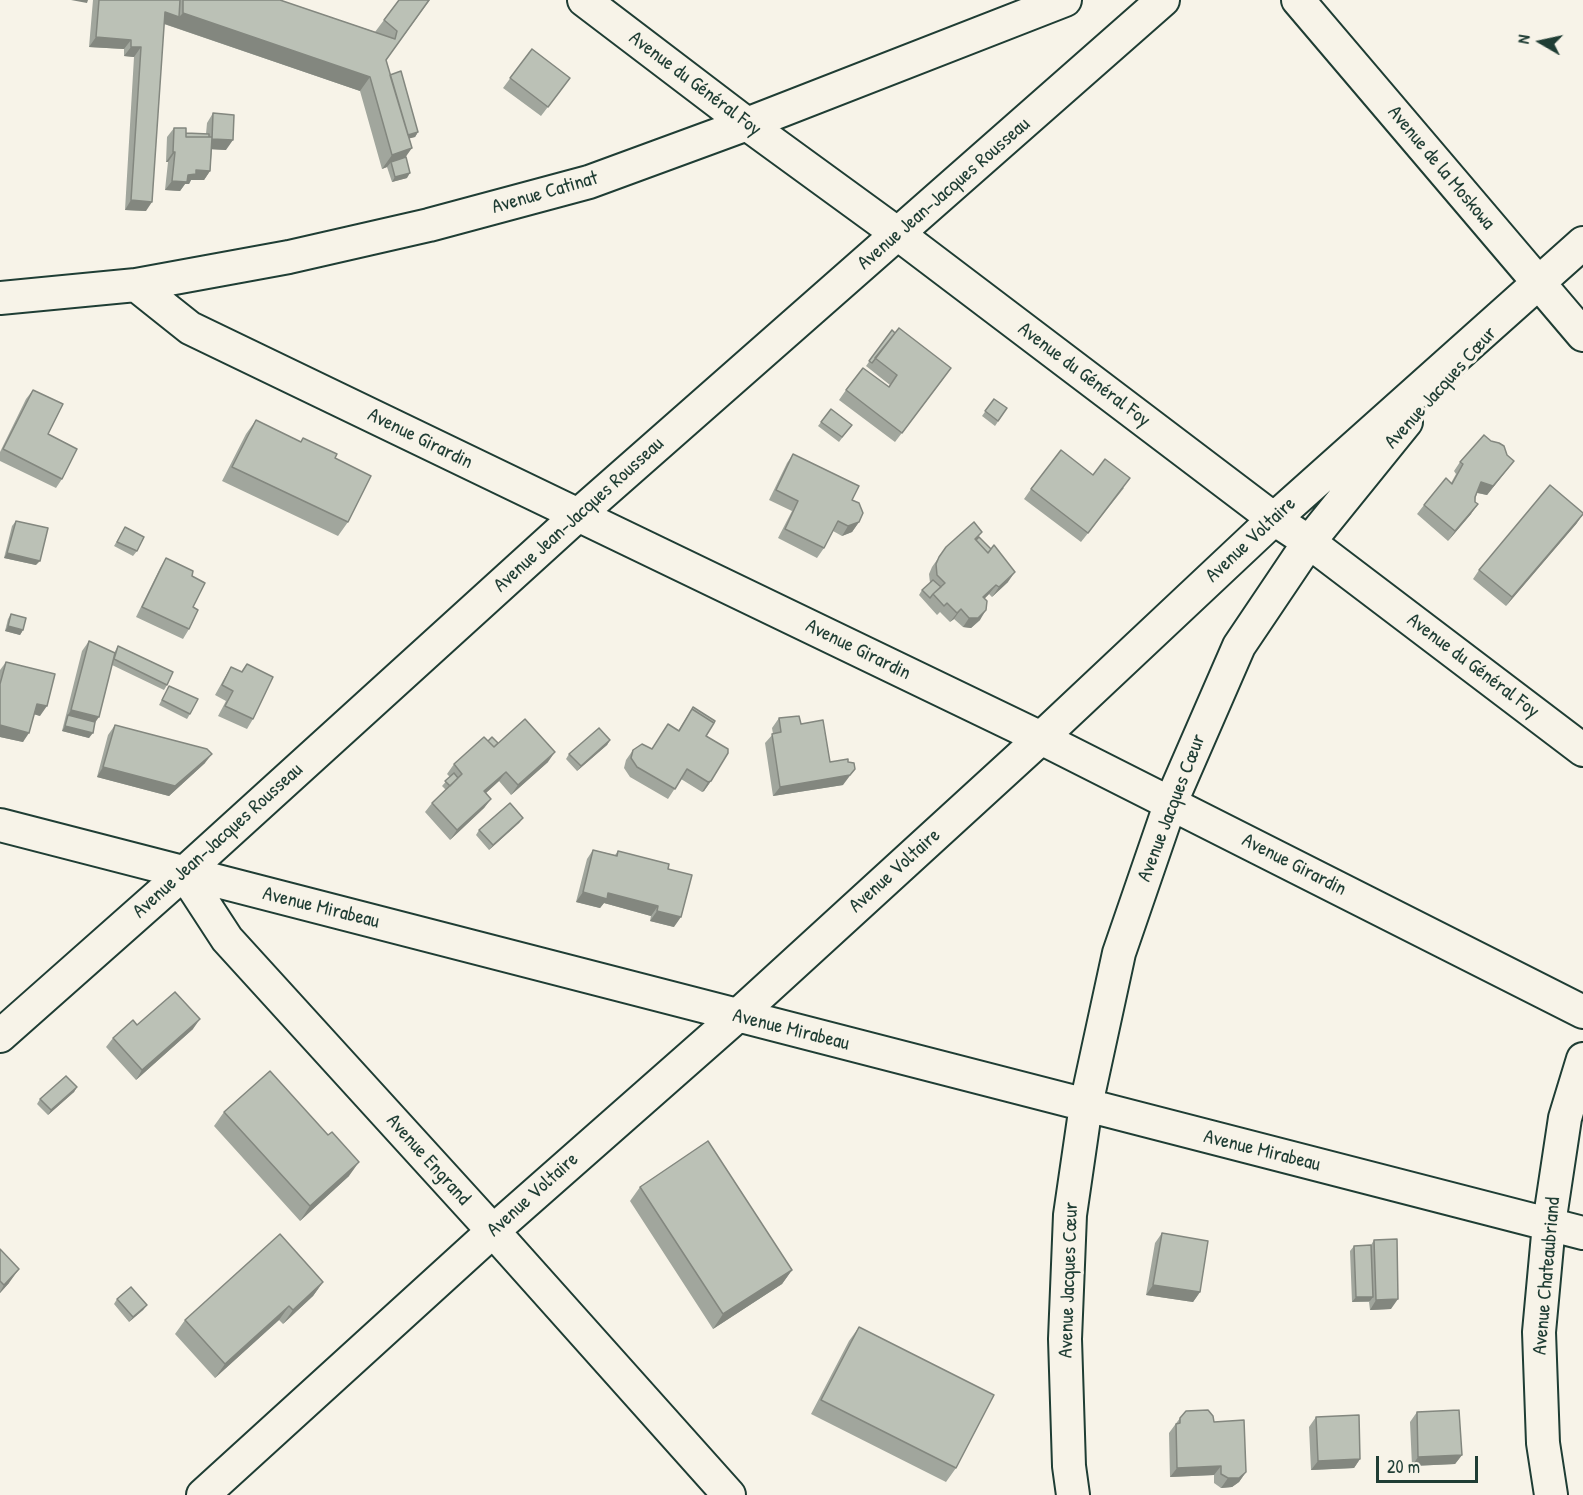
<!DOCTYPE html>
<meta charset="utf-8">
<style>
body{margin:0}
#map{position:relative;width:1583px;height:1495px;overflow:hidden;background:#f7f3e8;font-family:"Patrick Hand",sans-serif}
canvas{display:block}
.north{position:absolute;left:1511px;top:12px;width:60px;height:60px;-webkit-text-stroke:4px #f7f3e8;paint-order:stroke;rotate:279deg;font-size:16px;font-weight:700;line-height:24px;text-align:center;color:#1f3d34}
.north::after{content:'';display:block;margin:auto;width:21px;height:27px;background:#1f3d34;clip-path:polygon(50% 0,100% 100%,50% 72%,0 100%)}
.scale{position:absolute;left:1376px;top:1456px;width:102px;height:27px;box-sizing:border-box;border:3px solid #1f3d34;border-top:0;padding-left:8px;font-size:18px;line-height:21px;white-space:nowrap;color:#1f3d34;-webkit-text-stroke:4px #f7f3e8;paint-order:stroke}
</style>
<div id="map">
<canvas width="1583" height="1495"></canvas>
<div class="north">N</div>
<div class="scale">20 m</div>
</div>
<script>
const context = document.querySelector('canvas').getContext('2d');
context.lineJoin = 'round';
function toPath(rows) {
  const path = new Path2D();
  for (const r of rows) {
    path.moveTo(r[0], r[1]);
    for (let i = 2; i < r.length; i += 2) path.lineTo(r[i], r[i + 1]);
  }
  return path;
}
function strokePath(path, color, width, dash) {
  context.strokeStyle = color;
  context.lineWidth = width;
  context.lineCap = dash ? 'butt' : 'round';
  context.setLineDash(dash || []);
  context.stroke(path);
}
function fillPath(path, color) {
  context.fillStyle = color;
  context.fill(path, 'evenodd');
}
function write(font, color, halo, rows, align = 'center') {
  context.font = font + ' "Patrick Hand",sans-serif';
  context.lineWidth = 6;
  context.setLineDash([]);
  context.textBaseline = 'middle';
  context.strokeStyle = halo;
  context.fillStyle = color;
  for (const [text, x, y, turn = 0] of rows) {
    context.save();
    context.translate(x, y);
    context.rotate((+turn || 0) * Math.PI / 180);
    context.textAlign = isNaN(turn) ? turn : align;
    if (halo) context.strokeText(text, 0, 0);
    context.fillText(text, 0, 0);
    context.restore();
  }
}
const street = toPath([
 [584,0,747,124,898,234,1274,519,1309,542,1583,750],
 [1298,0,1583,335],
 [136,285,190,328,1041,738,1583,1012],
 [0,298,136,285,289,257,429,225,589,182,747,124,1065,0],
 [0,825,1583,1233],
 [184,873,227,939,493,1231,729,1495],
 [0,1036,184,873,578,515,1163,0],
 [203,1495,493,1231,737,1016,1041,738,1274,519,1583,243],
 [1073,1495,1069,1466,1065,1339,1070,1215,1086,1105,1119,953,1171,802,1239,646,1309,542,1406,422],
 [1551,1495,1543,1443,1539,1332,1549,1224,1565,1118,1583,1059]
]);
strokePath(street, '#1f3d34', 36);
strokePath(street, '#f7f3e8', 32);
fillPath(toPath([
 [93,0,280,0,375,32,399,0,430,0,386,60,390,75,418,132,415,137,409,138,406,157,407,178,392,182,387,167,382,169,360,91,164,24,146,211,125,210,134,57,124,56,124,49,89,47],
 [532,49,570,78,541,116,503,88],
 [213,113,226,150,212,149,210,171,204,180,191,180,189,184,185,184,180,191,165,190,168,162,166,162,167,137,174,128,186,133,206,134,207,123],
 [892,330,944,378,895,442,839,400,846,390,889,387,890,385,866,366],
 [33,390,62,479,56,488,0,461,0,452,26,399],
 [994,399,1007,408,995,426,982,416],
 [831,409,852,425,839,442,818,426],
 [256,420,300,442,303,438,335,458,348,522,338,536,222,481,246,434],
 [793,454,852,500,859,522,852,532,842,536,833,531,824,548,817,558,778,538,792,511,769,500,787,463],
 [1507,455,1514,461,1487,495,1477,493,1471,514,1448,541,1417,514,1424,505,1451,483,1456,474,1454,471,1460,462],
 [1093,475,1124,488,1081,542,1024,499,1031,489],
 [16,521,36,565,4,558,12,526],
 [1577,523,1506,606,1473,579,1479,570],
 [125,527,137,551,133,556,114,546],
 [979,537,1008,582,992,597,989,594,984,599,980,620,971,628,963,627,954,619,950,622,940,612,937,615,919,595,922,590,930,583,929,574,932,567,946,547],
 [166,558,192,576,193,607,189,629,183,639,136,617,160,568],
 [11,614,23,630,20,635,5,631,8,619],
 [89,641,114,653,118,646,167,685,164,690,112,665,95,722,89,738,62,731,82,651],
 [6,662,40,716,34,714,23,742,0,737,0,670],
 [247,664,253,719,247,729,218,716,226,701,215,695,225,677,231,667,241,672],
 [169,686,190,714,187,719,159,705],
 [693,707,706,736,711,781,704,791,702,792,681,779,668,799,630,777,624,768,626,760,633,750,652,749,668,724,678,731],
 [779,718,801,724,830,762,843,785,773,796,765,743,773,734,772,728],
 [115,725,205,763,169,796,97,777,108,735],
 [610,740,607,745,577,771,566,759,569,754],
 [488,741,498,743,548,762,511,795,499,781,486,793,491,799,484,808,450,840,425,812,432,803,446,790,442,786,450,777,447,774,454,764],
 [523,818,519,823,489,850,476,835,479,830],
 [593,850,615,855,618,851,668,869,674,927,650,921,651,916,604,903,600,908,576,902,587,859],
 [137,1025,193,1029,136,1080,106,1047,113,1038],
 [77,1087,74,1092,48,1115,37,1104,40,1099],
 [224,1112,349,1176,300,1221,214,1126],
 [640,1187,792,1270,782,1284,713,1329,630,1201],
 [1162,1233,1200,1292,1193,1302,1146,1295,1155,1243],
 [1374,1240,1391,1309,1370,1310,1369,1302,1352,1302,1350,1251,1354,1246,1371,1245],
 [0,1249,9,1283,0,1293],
 [323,1282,313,1296,283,1324,279,1320,215,1378,175,1334,185,1320],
 [117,1299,147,1305,143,1310,129,1322,114,1304],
 [859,1327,956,1468,946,1482,811,1414,849,1341],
 [1417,1412,1462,1455,1455,1464,1412,1466,1410,1422],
 [1316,1417,1360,1459,1354,1468,1311,1470,1309,1427],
 [1180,1418,1214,1422,1246,1472,1239,1482,1232,1487,1221,1488,1214,1483,1214,1475,1170,1477,1169,1433]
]), '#a1a69d');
fillPath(toPath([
 [71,0,88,0,87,3],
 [165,12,179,17,183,13,370,77,360,91,159,22],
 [96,37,131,40,124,49,89,47],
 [131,47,141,47,134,57,124,56],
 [418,132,415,137,396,142,400,137],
 [212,139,233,140,226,150,206,149],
 [412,148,402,162,391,162,387,167,382,169,392,155],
 [173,152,175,152,168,162,166,162],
 [196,170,210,171,204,180,191,180,189,184,185,184,180,191,165,190,172,181],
 [410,173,407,178,392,182,395,177],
 [131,200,152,202,146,211,125,210],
 [1514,461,1487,495,1474,492,1481,482],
 [1478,504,1471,514,1448,541,1455,531],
 [1583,514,1577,523,1506,606,1512,597],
 [859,522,852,532,842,536,848,526],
 [7,553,40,561,36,565,4,558],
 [1015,572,1008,582,992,597,999,587],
 [996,585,989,594,976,607,983,597],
 [961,609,954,619,950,622,957,613],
 [986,610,980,620,971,628,963,627,969,618],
 [8,626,23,630,20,635,5,631],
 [37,704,47,706,40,716,30,713],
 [71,710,99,717,92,727,68,715],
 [0,725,29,733,23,742,0,737],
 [65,726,93,733,89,738,62,731],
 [610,740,607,745,577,771,581,766],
 [555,752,548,762,511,795,518,785],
 [212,754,205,763,169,796,97,777,103,767],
 [855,769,843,785,773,796,780,787],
 [506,772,499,781,477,801,484,791],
 [711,781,704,791,702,792,708,782],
 [491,799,484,808,450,840,457,830],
 [523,818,519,823,489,850,493,845],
 [583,892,608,893,658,906,651,916,604,903,600,908,576,902],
 [657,911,681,917,674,927,650,921],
 [200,1019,193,1029,136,1080,142,1070],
 [77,1087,74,1092,48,1115,51,1110],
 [359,1162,349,1176,300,1221,310,1206],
 [19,1269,9,1283,0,1293,0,1292,4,1285],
 [792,1270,782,1284,713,1329,723,1314],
 [323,1282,313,1296,283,1324,293,1310],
 [1153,1285,1200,1292,1193,1302,1146,1295],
 [1356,1297,1373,1297,1370,1301,1352,1302],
 [1398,1299,1391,1309,1370,1310,1376,1300],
 [147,1305,143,1310,129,1322,133,1317],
 [289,1306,279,1320,215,1378,225,1364],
 [1462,1455,1455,1464,1412,1466,1418,1457],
 [1360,1459,1354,1468,1311,1470,1318,1461],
 [1221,1466,1214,1475,1170,1477,1177,1468],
 [1246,1472,1239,1482,1232,1487,1221,1488,1228,1478]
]), '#83877f');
const building = toPath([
 [99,0,180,0,179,17,165,12,152,202,131,200,141,47,131,47,131,40,96,37,99,0],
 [183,0,280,0,395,39,397,31,384,20,399,0,429,0,386,60,412,148,392,155,370,77,183,13,183,0],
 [532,49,570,78,548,107,510,78,532,49],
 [401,71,418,132,408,135,390,75,401,71],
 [213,113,234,115,233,140,212,139,213,113],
 [174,128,186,128,186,137,212,137,210,171,196,170,196,174,188,175,187,182,172,181,175,152,173,152,174,128],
 [186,133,209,134,209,137,186,137,186,133],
 [406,157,410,173,395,177,391,162,406,157],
 [899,328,951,368,902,433,846,390,863,368,889,387,897,375,875,358,899,328],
 [892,330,895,333,872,363,869,361,892,330],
 [33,390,63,404,48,434,77,449,62,479,3,449,33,390],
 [994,399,1007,408,998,421,985,411,994,399],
 [831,409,852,425,842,437,821,422,831,409],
 [256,420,301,442,303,438,337,454,335,458,371,476,348,522,232,467,256,420],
 [1484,435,1491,441,1499,443,1504,446,1507,455,1514,461,1493,486,1481,482,1475,497,1475,502,1478,504,1455,531,1424,505,1446,478,1452,484,1463,464,1460,462,1484,435],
 [1061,450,1093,475,1105,459,1130,478,1088,533,1031,489,1061,450],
 [793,454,859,486,852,500,859,503,863,513,859,522,848,526,838,521,824,548,785,529,798,501,776,490,793,454],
 [1550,485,1583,513,1583,514,1512,597,1479,570,1550,485],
 [16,521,48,528,40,561,7,553,16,521],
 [974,522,982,532,975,539,988,553,994,545,1015,572,999,587,996,585,983,597,987,601,986,610,978,618,969,618,961,609,957,613,947,603,944,606,933,594,945,583,937,575,936,564,939,557,946,547,974,522],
 [125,527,144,537,137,551,117,542,125,527],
 [979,537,991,549,988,553,976,540,979,537],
 [166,558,193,571,192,576,205,583,193,607,198,610,189,629,142,607,166,558],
 [933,580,941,587,933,594,930,598,922,590,933,580],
 [11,614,26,618,23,630,8,626,11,614],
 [89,641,115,653,99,717,71,710,89,641],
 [118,646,173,672,167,685,114,659,118,646],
 [6,662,55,674,47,706,37,704,29,733,0,725,0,684,6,662],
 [247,664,273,677,253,719,225,706,233,691,222,685,231,667,242,672,247,664],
 [169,686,198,699,190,714,162,700,169,686],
 [693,707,715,721,714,723,692,709,689,714,693,707],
 [692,709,714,723,706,736,728,749,728,753,711,781,708,782,687,769,675,789,637,767,631,758,633,750,642,744,652,749,668,724,679,731,692,709],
 [68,715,95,722,93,733,65,726,68,715],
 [799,716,801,724,823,720,830,762,848,759,848,762,854,763,855,769,850,775,780,787,772,734,781,732,779,718,799,716],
 [525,719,555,752,518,785,506,772,484,791,491,799,457,830,432,803,462,774,454,764,484,737,494,747,525,719],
 [115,725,207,749,212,754,175,786,103,767,115,725],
 [599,728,610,740,581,766,569,754,599,728],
 [492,737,498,743,494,747,488,741,492,737],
 [454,773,458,778,450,786,445,781,454,773],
 [510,803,523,818,493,845,479,830,510,803],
 [593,850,617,856,618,851,669,864,668,869,692,875,681,917,657,911,658,906,608,893,607,899,583,892,593,850],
 [175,992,200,1019,142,1070,113,1038,133,1020,137,1025,175,992],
 [270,1071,328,1135,332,1132,359,1162,310,1206,224,1112,270,1071],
 [66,1076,77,1087,51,1110,40,1099,66,1076],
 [708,1141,792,1270,723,1314,640,1187,708,1141],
 [1162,1233,1208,1241,1200,1292,1153,1285,1162,1233],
 [280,1234,323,1282,293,1310,289,1306,225,1364,185,1320,280,1234],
 [1397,1239,1398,1299,1376,1300,1374,1240,1397,1239],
 [1371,1245,1373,1297,1356,1297,1354,1246,1371,1245],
 [0,1249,19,1269,4,1285,0,1281,0,1249],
 [131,1287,147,1305,133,1317,117,1299,131,1287],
 [859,1327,994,1395,956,1468,821,1400,859,1327],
 [1208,1410,1213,1416,1214,1422,1244,1420,1246,1472,1239,1478,1228,1478,1221,1474,1221,1466,1177,1468,1176,1424,1180,1423,1180,1418,1186,1411,1208,1410],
 [1459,1410,1462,1455,1418,1457,1417,1412,1459,1410],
 [1359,1415,1360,1459,1318,1461,1316,1417,1359,1415]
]);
fillPath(building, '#bbc1b6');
strokePath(building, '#83877f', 1.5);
write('20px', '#1f3d34', '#f7f3e8', [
 ["Avenue du Général Foy",695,84,37],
 ["Avenue de la Moskowa",1441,168,50],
 ["Avenue Catinat",545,193,-16],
 ["Avenue Jean-Jacques Rousseau",944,194,-41],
 ["Avenue du Général Foy",1084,375,37],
 ["Avenue Jacques Cœur",1441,388,-48],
 ["Avenue Girardin",420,439,26],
 ["Avenue Jean-Jacques Rousseau",579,515,-42],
 ["Avenue Voltaire",1251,540,-43],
 ["Avenue Girardin",858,650,26],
 ["Avenue du Général Foy",1473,666,37],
 ["Avenue Jacques Cœur",1172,808,-69],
 ["Avenue Jean-Jacques Rousseau",218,841,-42],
 ["Avenue Girardin",1294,865,27],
 ["Avenue Voltaire",895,871,-42],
 ["Avenue Mirabeau",321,908,14],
 ["Avenue Mirabeau",791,1030,14],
 ["Avenue Mirabeau",1262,1151,14],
 ["Avenue Engrand",428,1160,48],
 ["Avenue Voltaire",533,1195,-42],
 ["Avenue Chateaubriand",1547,1276,-85],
 ["Avenue Jacques Cœur",1069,1280,-88]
]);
</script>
